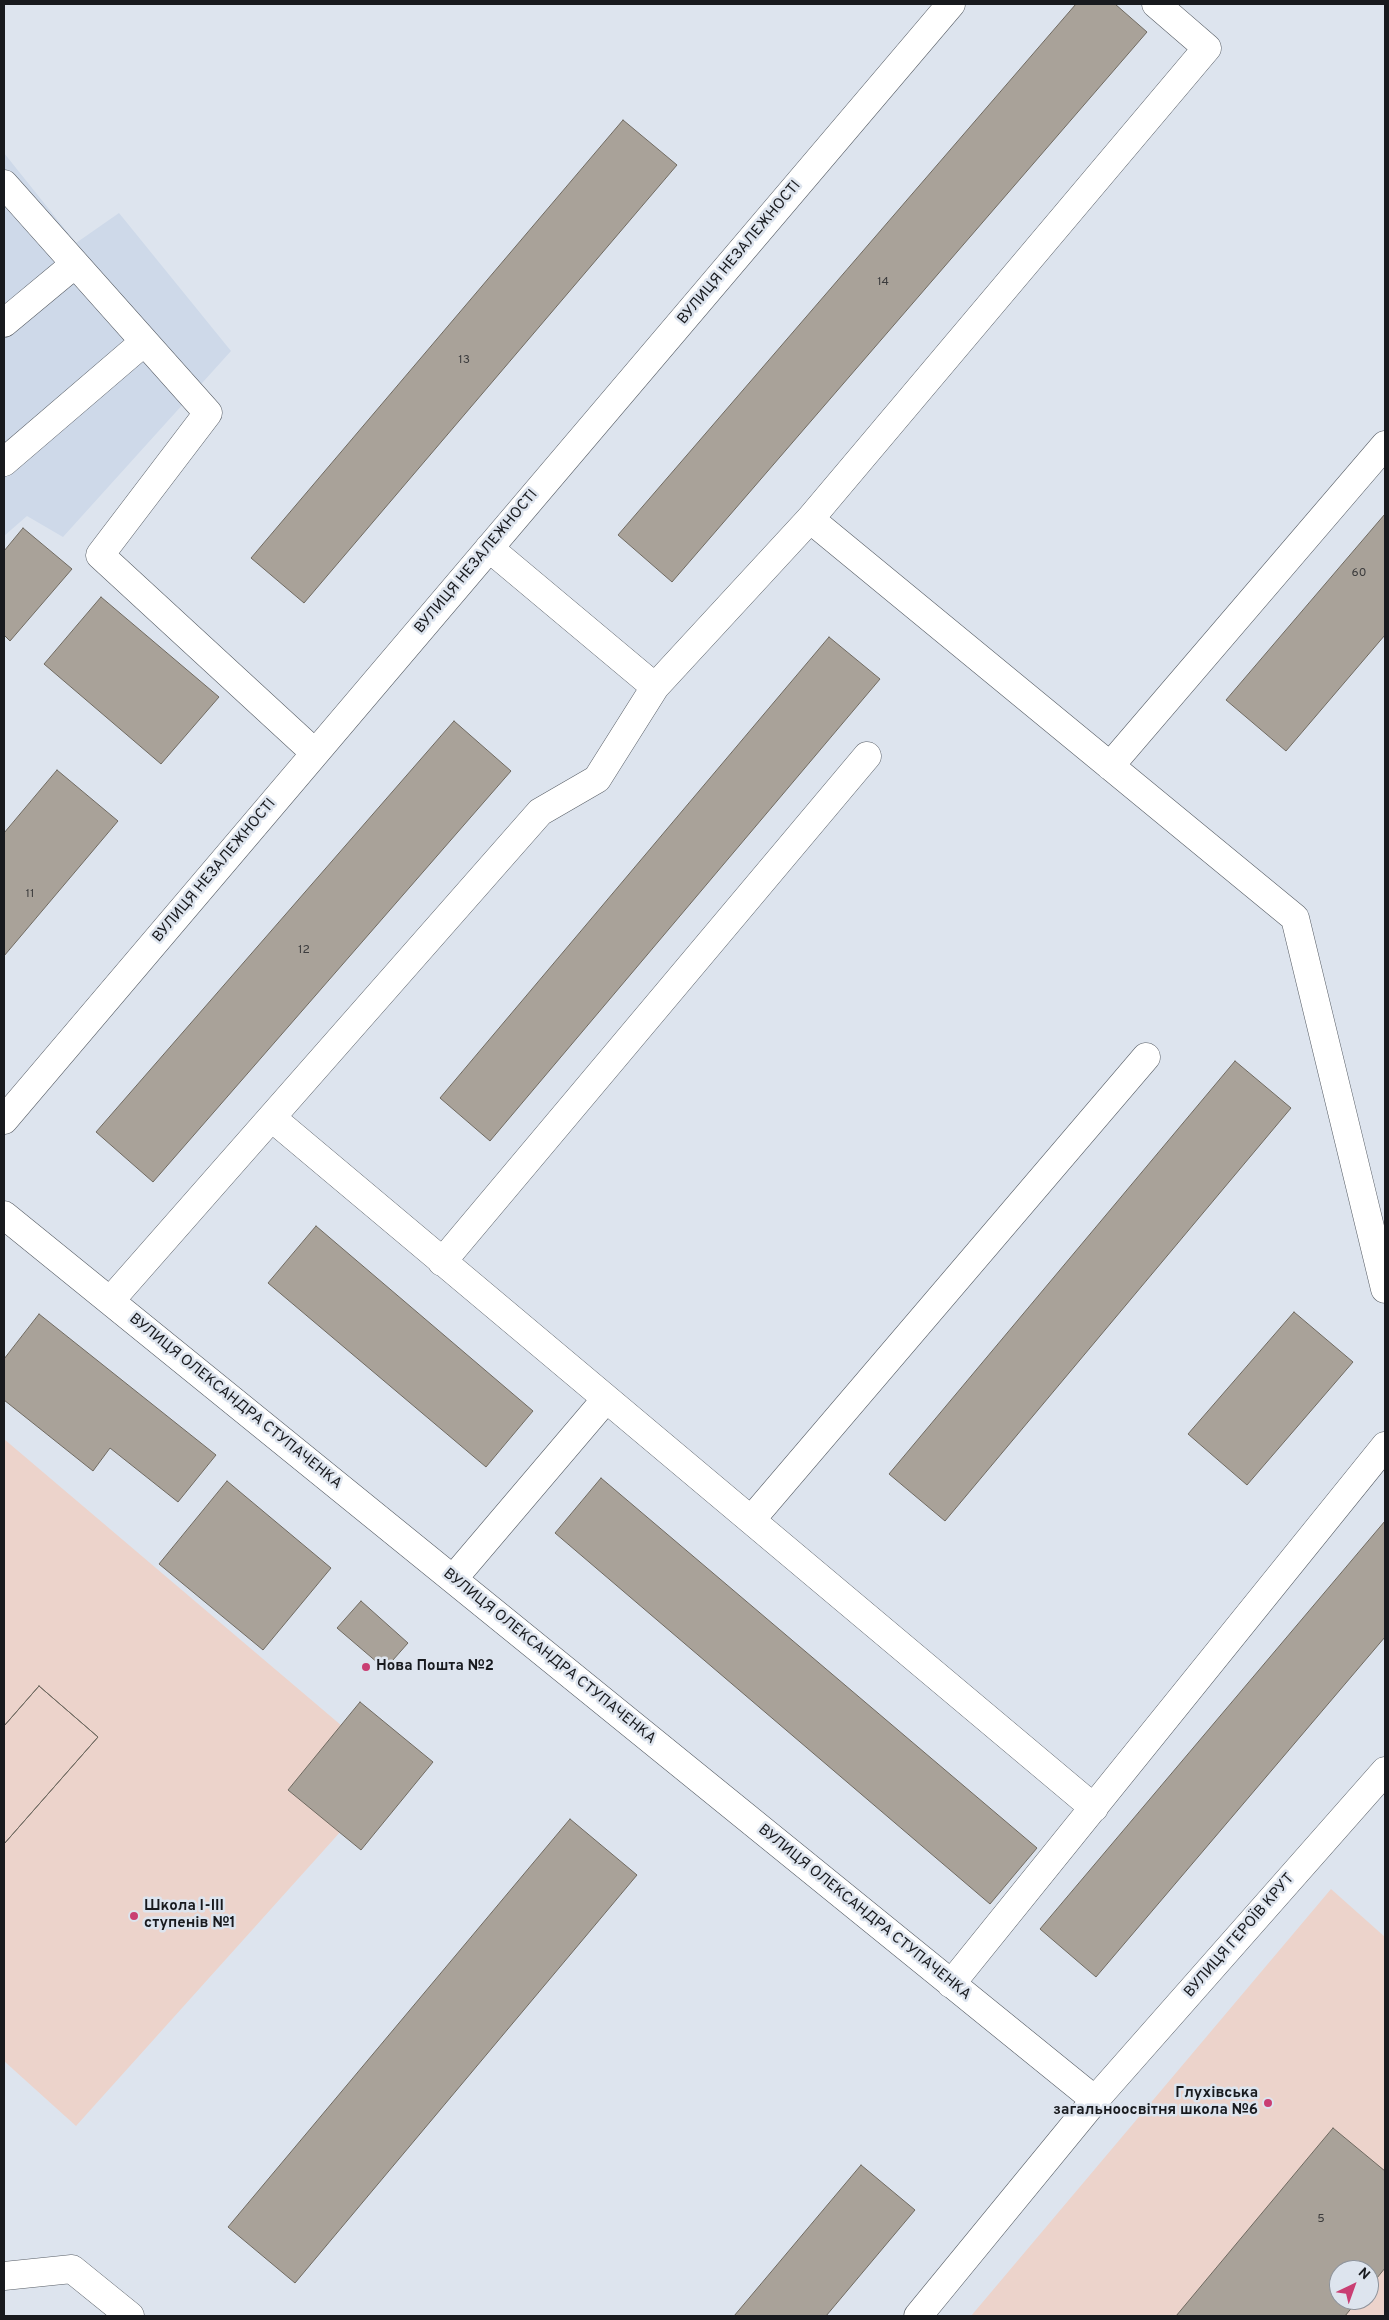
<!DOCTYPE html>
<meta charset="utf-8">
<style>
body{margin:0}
#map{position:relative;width:1389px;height:2320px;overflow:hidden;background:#dde4ee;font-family:Overpass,sans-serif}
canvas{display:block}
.frame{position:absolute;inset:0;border:5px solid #181a1e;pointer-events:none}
.north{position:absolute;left:1329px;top:2260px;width:50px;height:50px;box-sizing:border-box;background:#dde4ee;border:1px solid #8e939b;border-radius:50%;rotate:42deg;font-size:14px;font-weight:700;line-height:20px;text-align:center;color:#181a1e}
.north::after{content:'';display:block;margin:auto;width:18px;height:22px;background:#c93e73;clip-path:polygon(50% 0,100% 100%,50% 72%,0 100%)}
</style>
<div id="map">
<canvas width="1389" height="2320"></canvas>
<div class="frame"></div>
<div class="north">N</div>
</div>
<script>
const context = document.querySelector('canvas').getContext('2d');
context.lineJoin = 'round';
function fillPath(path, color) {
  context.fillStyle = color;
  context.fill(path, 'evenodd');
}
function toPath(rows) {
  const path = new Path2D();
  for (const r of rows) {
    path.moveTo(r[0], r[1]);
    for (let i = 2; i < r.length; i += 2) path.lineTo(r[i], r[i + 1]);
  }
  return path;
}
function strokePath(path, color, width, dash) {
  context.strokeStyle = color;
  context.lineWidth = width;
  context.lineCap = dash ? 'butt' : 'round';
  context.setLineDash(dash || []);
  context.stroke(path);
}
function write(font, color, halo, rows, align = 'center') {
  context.font = font + ' Overpass,sans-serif';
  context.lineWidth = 5;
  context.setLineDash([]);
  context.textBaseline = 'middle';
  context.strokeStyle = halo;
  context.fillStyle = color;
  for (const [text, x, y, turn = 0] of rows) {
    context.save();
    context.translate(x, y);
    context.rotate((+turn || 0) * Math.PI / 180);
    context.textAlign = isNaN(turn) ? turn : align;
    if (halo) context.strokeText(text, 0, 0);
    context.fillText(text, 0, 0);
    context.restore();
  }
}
fillPath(toPath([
 [4,153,76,243,119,213,231,351,63,537,27,516,4,536]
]), '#ced9e9');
fillPath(toPath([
 [4,1439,395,1771,76,2126,4,2061],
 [1331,1889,1385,1937,1385,2316,971,2316],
 [1339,2270,1369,2270,1369,2300,1339,2300]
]), '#ecd3cb');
const building = toPath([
 [1076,4,1115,4,1147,32,672,582,618,535,1076,4],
 [623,120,677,165,304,603,251,558,623,120],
 [1385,514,1385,635,1286,751,1226,700,1385,514],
 [23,528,72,569,10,641,4,635,4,551,23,528],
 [101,597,219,697,161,764,44,664,101,597],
 [829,637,880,679,490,1141,440,1098,829,637],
 [454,721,511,771,153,1182,96,1132,454,721],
 [57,770,118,821,4,956,4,833,57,770],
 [1235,1061,1291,1108,945,1521,889,1474,1235,1061],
 [316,1226,533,1411,486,1467,268,1283,316,1226],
 [1294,1312,1353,1362,1247,1485,1188,1434,1294,1312],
 [39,1314,216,1455,178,1502,110,1448,93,1471,4,1400,4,1359,39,1314],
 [601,1478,1037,1848,990,1904,555,1533,601,1478],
 [227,1481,331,1568,263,1650,159,1564,227,1481],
 [1385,1521,1385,1637,1096,1977,1040,1929,1385,1521],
 [361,1601,408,1643,385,1669,337,1628,361,1601],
 [39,1686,98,1737,4,1844,4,1726,39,1686],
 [39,1686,98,1737,4,1844,4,1726,39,1686],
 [360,1702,433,1762,361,1850,288,1790,360,1702],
 [570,1819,637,1875,295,2283,228,2227,570,1819],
 [1333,2128,1385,2171,1385,2268,1369,2288,1369,2270,1339,2270,1339,2300,1358,2300,1345,2316,1176,2316,1333,2128],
 [861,2165,915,2210,826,2316,734,2316,861,2165]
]);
fillPath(building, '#a9a299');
strokePath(building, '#706a61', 1);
const minor = toPath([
 [4,184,208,413,100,555,315,753],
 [4,323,75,264],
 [4,462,144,342],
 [810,519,1207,48,1156,4],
 [489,548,655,687,810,519,1295,918,1385,1289],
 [1110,766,1385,445],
 [272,1118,1094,1808],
 [4,1120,951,4],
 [4,1215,1095,2100],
 [442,1262,867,756],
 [110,1301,540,812,597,779,655,687],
 [751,1520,1146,1057],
 [453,1579,606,1399],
 [951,1984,1385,1446],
 [4,2276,72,2269,130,2316],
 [918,2316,1095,2100,1385,1771]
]);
strokePath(minor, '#585e66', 29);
strokePath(minor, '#fff', 28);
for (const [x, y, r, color] of [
 [366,1667,5,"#c93e73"],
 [134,1916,5,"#c93e73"],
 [1268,2103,5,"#c93e73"]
]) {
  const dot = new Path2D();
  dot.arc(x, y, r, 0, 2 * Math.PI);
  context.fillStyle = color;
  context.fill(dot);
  strokePath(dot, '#dde4ee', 2);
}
write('12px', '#3c3c3d', null, [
 ["14",883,283],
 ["13",464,361],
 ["60",1359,574],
 ["11",30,895],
 ["12",304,951],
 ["5",1321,2220]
]);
write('15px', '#181a1e', '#dde4ee', [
 ["ВУЛИЦЯ НЕЗАЛЕЖНОСТІ",740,253,-50],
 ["ВУЛИЦЯ НЕЗАЛЕЖНОСТІ",477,562,-50],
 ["ВУЛИЦЯ НЕЗАЛЕЖНОСТІ",215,871,-50],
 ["ВУЛИЦЯ ОЛЕКСАНДРА СТУПАЧЕНКА",235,1402,39],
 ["ВУЛИЦЯ ОЛЕКСАНДРА СТУПАЧЕНКА",549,1657,39],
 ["ВУЛИЦЯ ОЛЕКСАНДРА СТУПАЧЕНКА",864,1913,39],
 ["ВУЛИЦЯ ГЕРОЇВ КРУТ",1240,1936,-49]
]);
write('bold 15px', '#181a1e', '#dde4ee', [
 ["Нова Пошта №2",376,1667],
 ["Школа І-ІІІ",144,1907],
 ["ступенів №1",144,1924],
 ["Глухівська",1258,2094,"right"],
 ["загальноосвітня школа №6",1258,2111,"right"]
], 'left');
</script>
